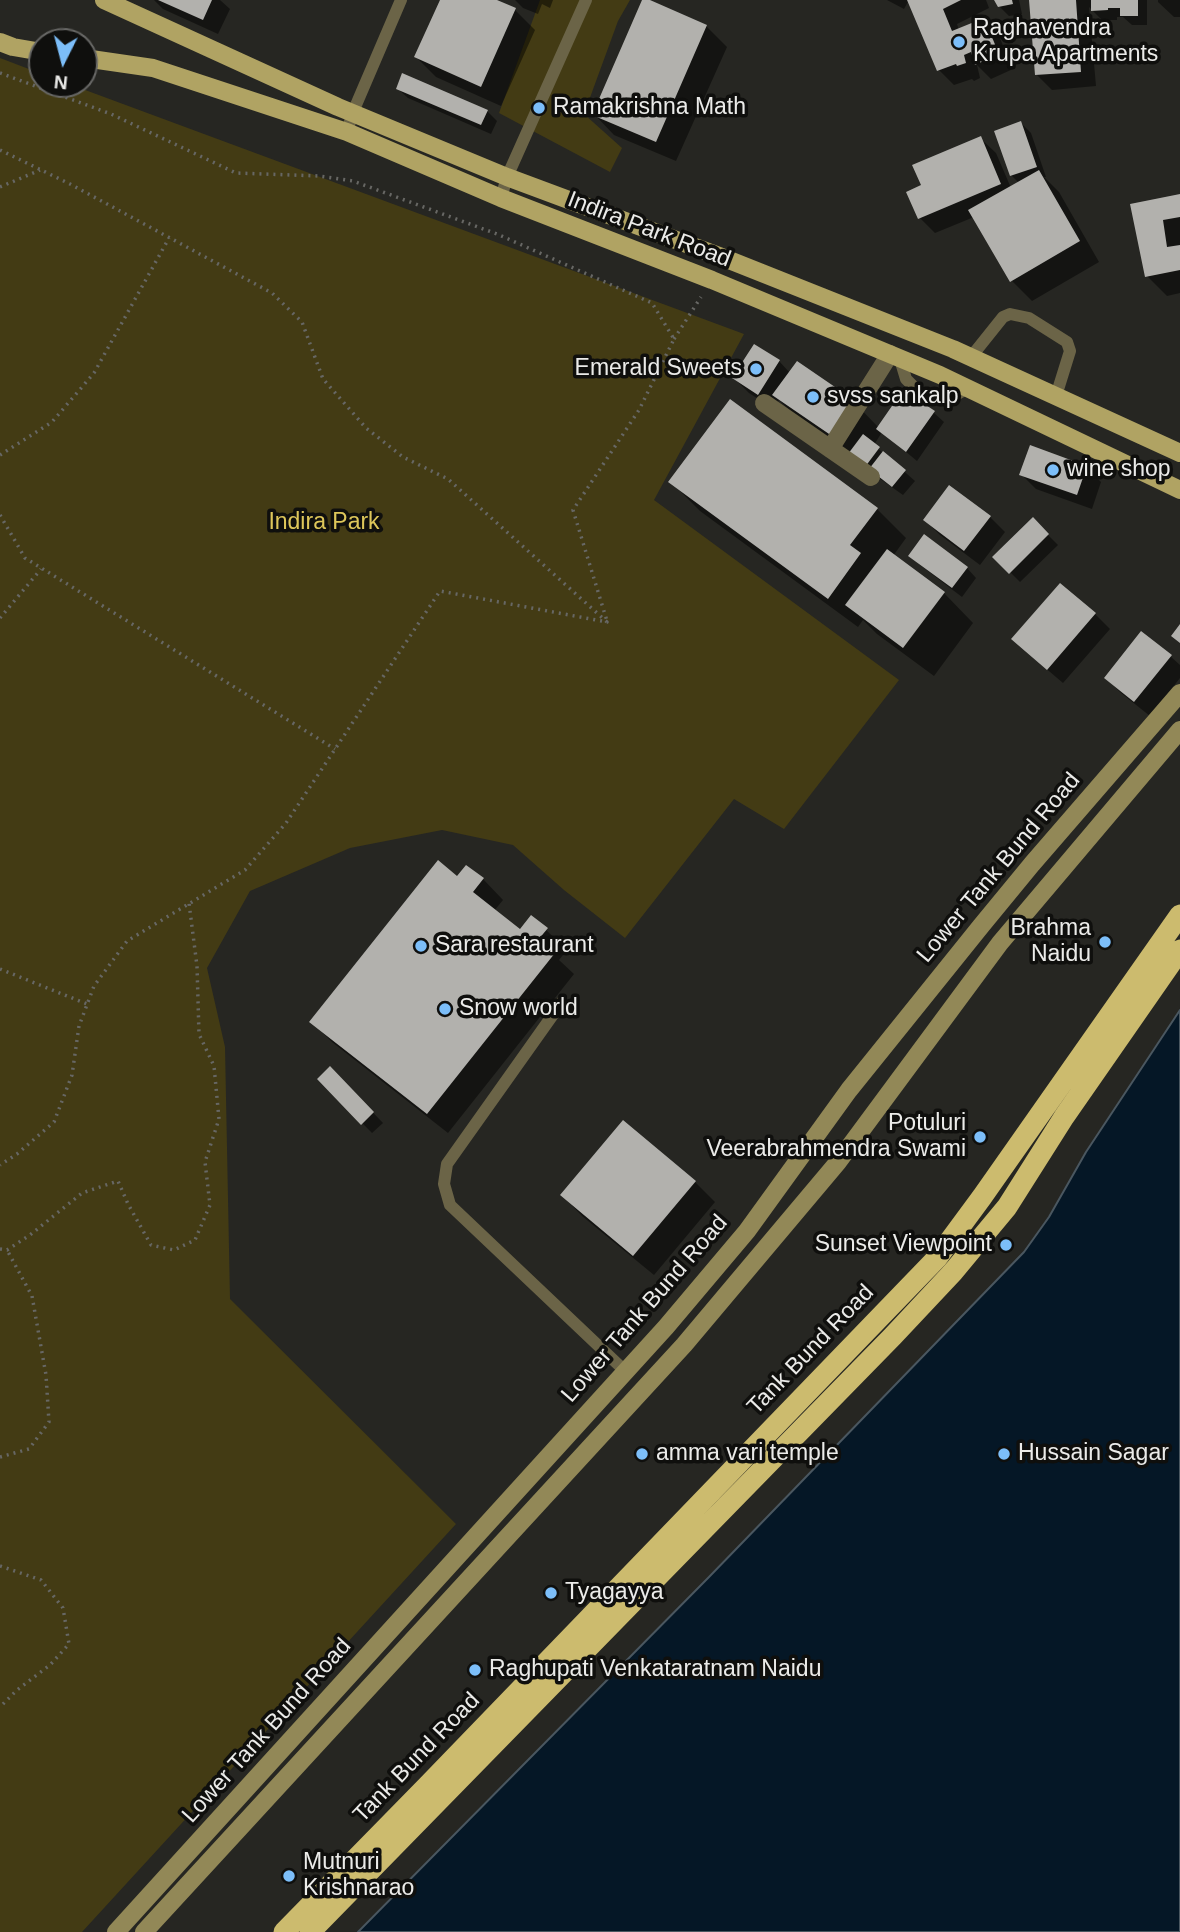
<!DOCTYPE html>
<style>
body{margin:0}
#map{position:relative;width:1180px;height:1932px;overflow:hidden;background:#262622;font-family:Helvetica,sans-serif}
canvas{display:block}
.north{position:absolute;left:28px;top:28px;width:70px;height:70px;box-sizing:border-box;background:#0f0f0d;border:2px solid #676765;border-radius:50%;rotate:186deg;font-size:19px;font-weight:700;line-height:28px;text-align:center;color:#ebebe9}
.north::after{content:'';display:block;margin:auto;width:24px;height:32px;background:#7cbef9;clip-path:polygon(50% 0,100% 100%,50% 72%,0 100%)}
</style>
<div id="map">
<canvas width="1180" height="1932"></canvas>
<div class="north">N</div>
</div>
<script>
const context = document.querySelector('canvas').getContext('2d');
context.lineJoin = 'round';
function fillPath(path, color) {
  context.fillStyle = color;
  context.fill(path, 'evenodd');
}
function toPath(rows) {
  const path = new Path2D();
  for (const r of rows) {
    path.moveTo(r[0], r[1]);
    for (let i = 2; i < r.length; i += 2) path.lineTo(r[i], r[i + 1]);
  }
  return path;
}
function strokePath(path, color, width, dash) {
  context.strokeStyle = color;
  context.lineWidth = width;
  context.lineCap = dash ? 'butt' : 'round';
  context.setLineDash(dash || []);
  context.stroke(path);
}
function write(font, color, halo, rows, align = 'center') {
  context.font = font + ' Helvetica,sans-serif';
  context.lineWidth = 7;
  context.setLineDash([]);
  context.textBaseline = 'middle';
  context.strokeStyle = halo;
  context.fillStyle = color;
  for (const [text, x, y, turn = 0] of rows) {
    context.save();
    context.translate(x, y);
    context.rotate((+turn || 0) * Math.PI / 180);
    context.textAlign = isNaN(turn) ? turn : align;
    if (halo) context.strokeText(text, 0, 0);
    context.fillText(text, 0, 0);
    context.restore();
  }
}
fillPath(toPath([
 [540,0,630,0,618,21,584,114,622,148,610,172,499,113],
 [0,58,42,74,42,84,69,84,744,334,654,500,899,680,784,829,734,799,625,938,564,890,513,845,442,830,350,848,250,891,207,968,225,1047,230,1299,456,1524,82,1932,0,1932]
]), '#433b14');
const water = toPath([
 [1180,1010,1180,1932,358,1932,709,1577,1024,1252,1049,1217,1086,1152,1180,1010]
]);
fillPath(water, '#051726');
strokePath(water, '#4a5760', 2);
fillPath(toPath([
 [154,0,220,0,230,9,218,34,163,9],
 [441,0,493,0,515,10,535,30,501,106,436,77,416,57],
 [515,0,553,0,550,8,542,4,538,14,523,8],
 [644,0,706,26,727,47,676,161,614,135,594,114],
 [887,0,909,0,904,9],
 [909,0,986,0,989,8,957,24,959,30,984,20,999,36,1013,69,991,79,977,65,980,78,974,81,972,79,954,85,939,70],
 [996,0,1019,0,1022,14,1009,16,999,6],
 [1031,0,1147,0,1147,25,1132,25,1123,17,1117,17,1117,20,1102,20,1089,7,1096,86,1052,90,1037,75],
 [1158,0,1180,0,1180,17,1174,17,1158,2],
 [398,89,487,111,497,121,491,134,408,98],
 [1021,123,1031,133,1046,177,1044,177,1059,192,1099,262,1032,301,1011,280,974,217,935,233,920,218,923,186,980,138,996,153,1011,188,1019,183,1011,175],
 [1180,196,1180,293,1167,296,1147,276,1133,206],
 [779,361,790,373,853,401,879,428,903,393,934,413,944,422,917,461,882,432,874,445,915,481,903,495,804,425,779,400,774,409,749,393,734,378],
 [1086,467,1101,482,1092,509,1036,489,1021,474],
 [671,482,877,509,906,538,893,556,944,593,973,623,934,676,877,634,863,620,858,627,700,511],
 [990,517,1005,532,980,565,940,535,925,520],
 [1033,520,1058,545,1020,582,995,557],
 [910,555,967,568,976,578,962,597,920,565],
 [1095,614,1110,629,1063,683,1029,654],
 [1170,656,1180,665,1180,678,1150,716,1121,693,1106,678],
 [458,878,483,879,503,900,494,911,521,931,546,930,567,950,559,960,574,974,448,1133,332,1042,312,1022],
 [330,1068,383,1123,372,1133,319,1079],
 [695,1182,715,1202,654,1275,582,1216,562,1195]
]), '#0007');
fillPath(toPath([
 [158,0,212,0,203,20],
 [440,0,497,0,516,8,481,87,414,57],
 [642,0,650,0,707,25,656,142,592,115],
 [907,0,961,0,943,9,952,31,984,18,999,54,975,65,971,52,964,55,966,63,957,66,956,64,937,71],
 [994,0,1012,0,1013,4,998,7],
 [1029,0,1076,0,1081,72,1035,75],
 [1091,0,1138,0,1138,16,1120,16,1120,8,1108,8,1108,10,1091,11],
 [402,73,488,110,481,125,396,89],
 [1021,121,1037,167,1010,176,994,131],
 [981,136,1001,184,918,219,906,192,921,185,912,165],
 [1039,170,1080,241,1010,282,968,210],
 [1180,194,1180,217,1163,220,1167,247,1180,245,1180,270,1145,277,1130,204],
 [754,344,780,360,758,395,732,378],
 [797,361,854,400,832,436,772,395],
 [903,390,935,411,906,452,876,429],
 [730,399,878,508,850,545,861,553,828,599,668,482],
 [863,434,880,447,865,467,848,454],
 [1030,445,1087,466,1077,495,1019,475],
 [883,451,906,470,892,487,869,469],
 [949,485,991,516,964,551,923,520],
 [1033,517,1049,534,1009,574,992,557],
 [924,534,968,567,952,588,908,556],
 [887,549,945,592,903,648,845,605],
 [1060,583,1096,613,1047,670,1011,639],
 [1180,624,1180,643,1171,636],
 [1141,631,1172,655,1134,702,1104,678],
 [438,860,457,876,466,865,484,878,473,892,520,929,531,915,548,928,538,940,555,953,427,1114,309,1022],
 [330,1066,374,1112,361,1125,317,1079],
 [623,1120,696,1181,633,1256,560,1195]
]), '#b2b1ad');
strokePath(toPath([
 [0,73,111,114,236,173,319,176,353,181,497,234,652,303,674,339,639,410,573,510,607,621],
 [0,150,70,184,272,293,302,322,323,379,366,428,403,457,448,479,607,622,440,591,286,823,245,870,127,941,94,986,79,1026,72,1075,54,1122,17,1154,0,1165],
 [0,187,40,170],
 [674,339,701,297],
 [0,455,52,422,94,373,169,238],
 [0,515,25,558,335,749],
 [0,618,41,569],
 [0,969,87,1004],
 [0,1249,7,1250,30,1235,82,1193,118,1181,128,1204,151,1245,174,1250,195,1240,210,1205,205,1162,219,1119,214,1066,199,1034,197,966,189,903],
 [0,1457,29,1449,49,1422,46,1375,32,1296,7,1250],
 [0,1566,41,1580,63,1608,69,1644,50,1665,17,1690,0,1707]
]), '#676764', 3.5, [2, 5]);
strokePath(toPath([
 [347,132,353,112,401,0],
 [501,198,507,177,586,0],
 [971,357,1003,317,1010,314,1029,318,1067,342,1070,351,1056,396],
 [900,359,906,379,914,387],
 [928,395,942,398,952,397,966,389],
 [562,1002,447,1164,444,1184,450,1205,625,1371]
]), '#6b6447', 12);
strokePath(toPath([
 [764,403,871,477],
 [830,449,890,354]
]), '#6b6447', 18);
strokePath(toPath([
 [116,1932,666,1327,747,1231,849,1090,981,926,1032,864,1180,693],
 [144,1932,684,1345,838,1162,1000,943,1180,730]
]), '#928857', 18);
strokePath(toPath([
 [104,0,338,107,507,177,719,256,953,349,1180,453],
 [0,42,13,47,42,52],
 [84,58,153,68,347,132,501,198,712,280,940,375,1180,490]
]), '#b0a363', 18);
strokePath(toPath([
 [284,1932,428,1785,937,1258,982,1197,1180,915],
 [310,1932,893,1336,953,1272,1007,1207,1064,1117,1180,950]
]), '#ccbb6e', 21);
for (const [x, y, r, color] of [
 [959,42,7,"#7cbef9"],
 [539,108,7,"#7cbef9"],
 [756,369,7,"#7cbef9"],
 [813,397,7,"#7cbef9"],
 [1053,470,7,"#7cbef9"],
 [1105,942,7,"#7cbef9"],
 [421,946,7,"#7cbef9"],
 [445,1009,7,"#7cbef9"],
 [980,1137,7,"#7cbef9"],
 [1006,1245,7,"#7cbef9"],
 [642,1454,7,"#7cbef9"],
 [1004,1454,7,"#7cbef9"],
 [551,1593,7,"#7cbef9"],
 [475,1670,7,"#7cbef9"],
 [289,1876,7,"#7cbef9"]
]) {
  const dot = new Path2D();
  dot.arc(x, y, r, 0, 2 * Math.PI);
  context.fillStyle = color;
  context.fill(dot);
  strokePath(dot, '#0f0f0d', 2.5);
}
write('23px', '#ebebe9', '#0f0f0d', [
 ["Raghavendra",973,29],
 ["Krupa Apartments",973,55],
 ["Ramakrishna Math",553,108],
 ["Emerald Sweets",742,369,"right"],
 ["svss sankalp",827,397],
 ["wine shop",1067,470],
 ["Brahma",1091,929,"right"],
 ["Naidu",1091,955,"right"],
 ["Sara restaurant",435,946],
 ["Snow world",459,1009],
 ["Potuluri",966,1124,"right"],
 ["Veerabrahmendra Swami",966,1150,"right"],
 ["Sunset Viewpoint",992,1245,"right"],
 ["amma vari temple",656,1454],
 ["Hussain Sagar",1018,1454],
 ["Tyagayya",565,1593],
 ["Raghupati Venkataratnam Naidu",489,1670],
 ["Mutnuri",303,1863],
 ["Krishnarao",303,1889]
], 'left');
write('23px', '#ebebe9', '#0f0f0d', [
 ["Indira Park Road",649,230,21],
 ["Lower Tank Bund Road",999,868,-50],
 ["Lower Tank Bund Road",645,1309,-49],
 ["Tank Bund Road",811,1350,-46],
 ["Lower Tank Bund Road",267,1731,-48],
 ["Tank Bund Road",417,1758,-46]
]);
write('23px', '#ddc65a', '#0f0f0d', [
 ["Indira Park",324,523]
]);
</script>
